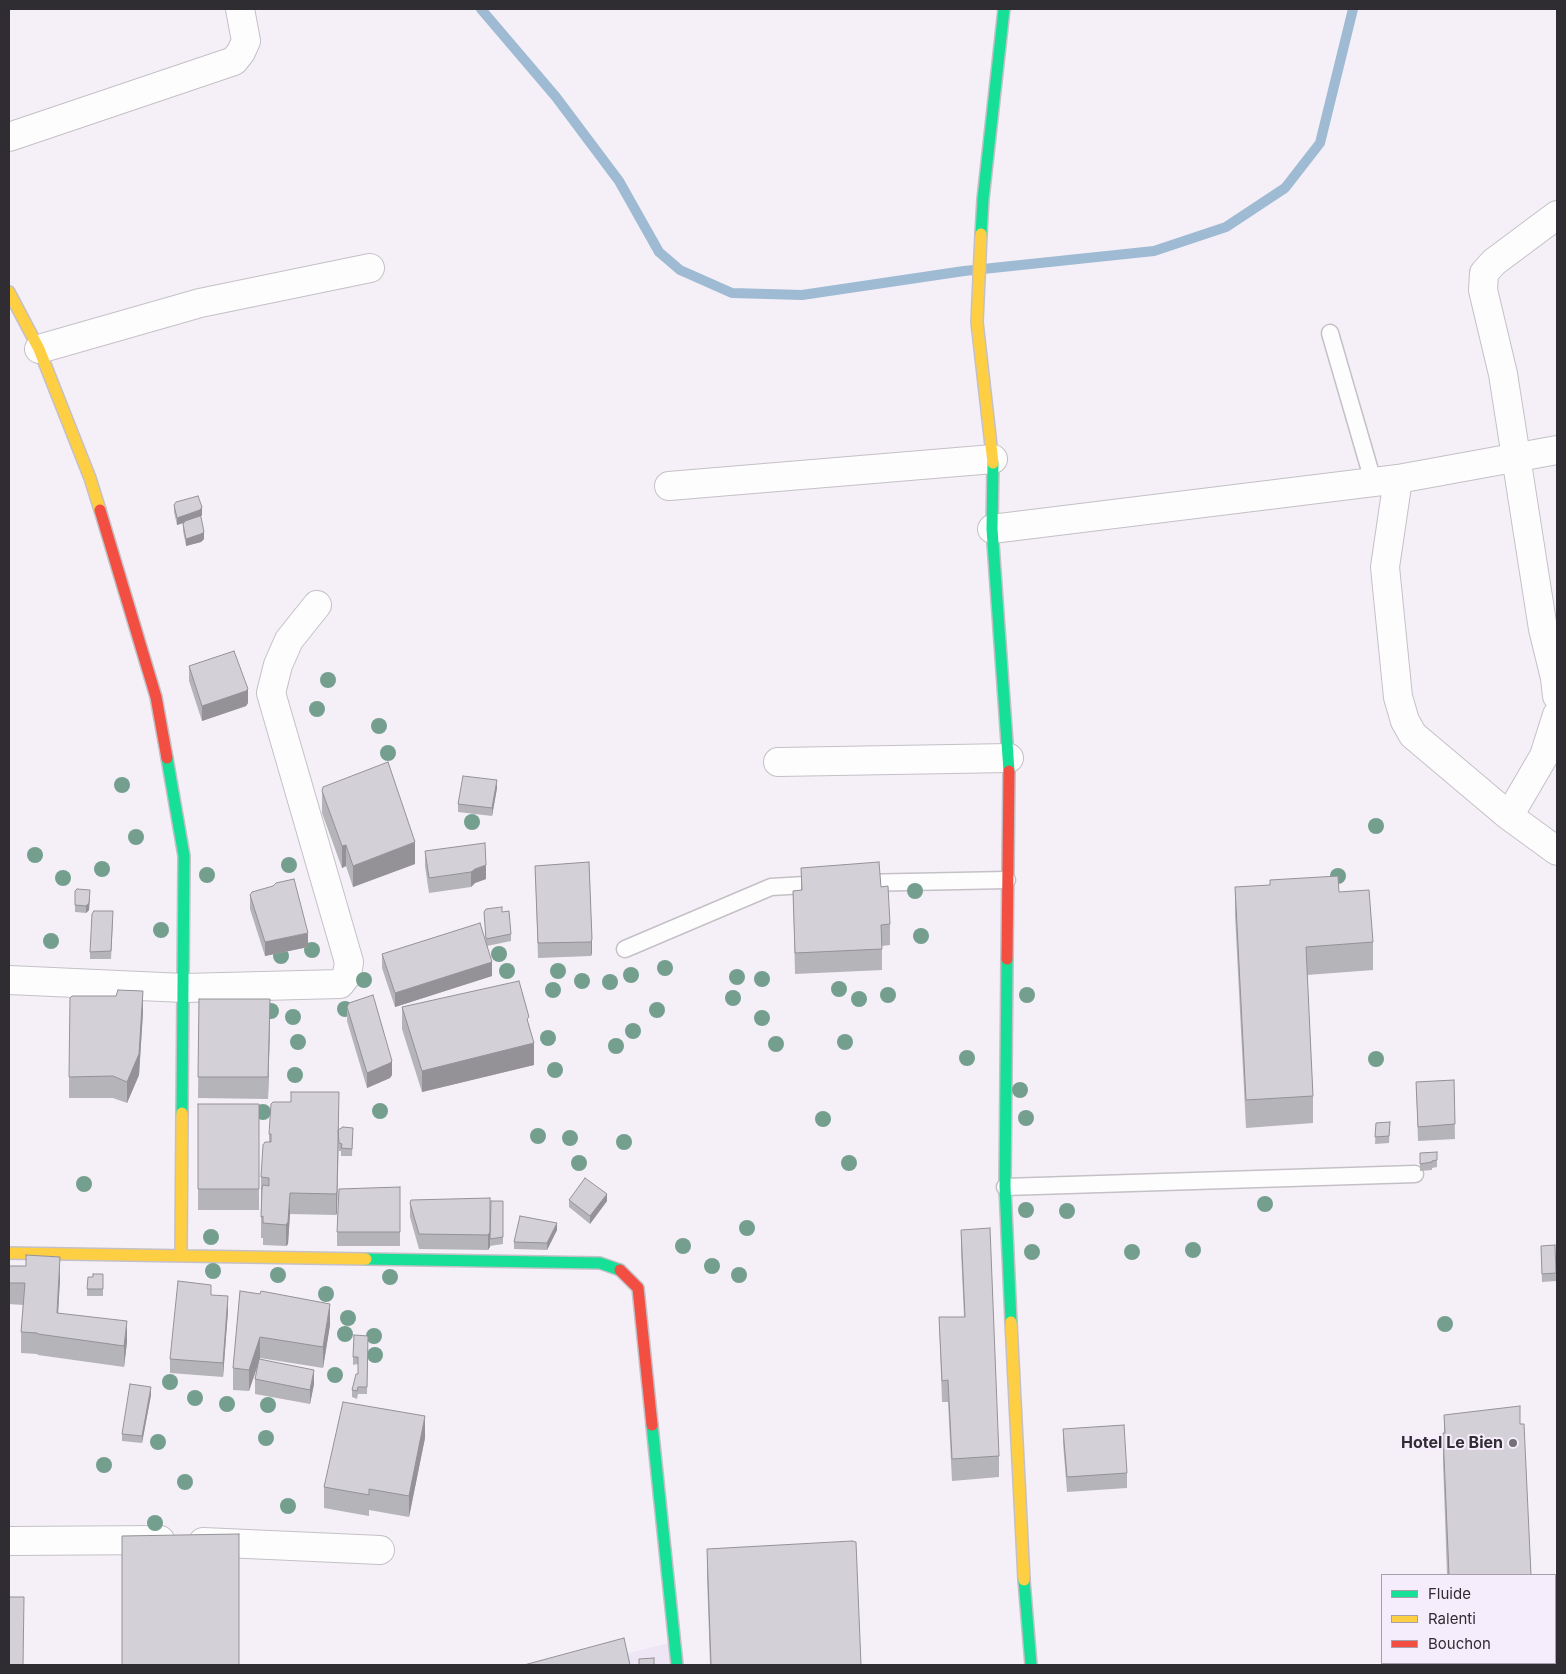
<!DOCTYPE html>
<style>
body{margin:0}
#map{position:relative;width:1566px;height:1674px;overflow:hidden;background:#f5f0f8;font-family:Inter,sans-serif}
canvas{display:block}
.frame{position:absolute;inset:0;border:10px solid #2f2c32;pointer-events:none}
.legend{position:absolute;left:1381px;top:1574px;width:175px;height:90px;box-sizing:border-box;background:#f5edfc;border:1px solid #a6a0ab;margin:0;padding:6px 9px;list-style:none;font-size:15px;color:#2f2c32}
.legend li{display:flex;align-items:center;gap:10px;height:25px}
.legend b{width:25px;border:1px solid #a6a0ab}
</style>
<div id="map">
<canvas width="1566" height="1674"></canvas>
<div class="frame"></div>
<ul class="legend">
<li><b style="height:6px;background:#16e098"></b>Fluide</li>
<li><b style="height:6px;background:#ffcf43"></b>Ralenti</li>
<li><b style="height:6px;background:#f24e42"></b>Bouchon</li>
</ul>
</div>
<script>
const context = document.querySelector('canvas').getContext('2d');
context.lineJoin = 'round';
function fillPath(path, color) {
  context.fillStyle = color;
  context.fill(path, 'evenodd');
}
function toPath(rows) {
  const path = new Path2D();
  for (const r of rows) {
    path.moveTo(r[0], r[1]);
    for (let i = 2; i < r.length; i += 2) path.lineTo(r[i], r[i + 1]);
  }
  return path;
}
function strokePath(path, color, width, dash) {
  context.strokeStyle = color;
  context.lineWidth = width;
  context.lineCap = dash ? 'butt' : 'round';
  context.setLineDash(dash || []);
  context.stroke(path);
}
function write(font, color, halo, rows, align = 'center') {
  context.font = font + ' Inter,sans-serif';
  context.lineWidth = 4;
  context.setLineDash([]);
  context.textBaseline = 'middle';
  context.strokeStyle = halo;
  context.fillStyle = color;
  for (const [text, x, y, turn = 0] of rows) {
    context.save();
    context.translate(x, y);
    context.rotate((+turn || 0) * Math.PI / 180);
    context.textAlign = isNaN(turn) ? turn : align;
    if (halo) context.strokeText(text, 0, 0);
    context.fillText(text, 0, 0);
    context.restore();
  }
}
fillPath(toPath([
 [669,1643,670,1665,581,1665]
]), '#eee5f5');
strokePath(toPath([
 [481,9,556,97,619,181,659,252,680,270,732,293,802,295,964,271,1154,251,1226,227,1285,188,1320,143,1353,9]
]), '#9fbad3', 10);
const lane = toPath([
 [1330,333,1373,481],
 [859,883,1007,880],
 [625,949,771,887,822,884],
 [1005,1187,1415,1174]
]);
const street = toPath([
 [9,137,234,61,241,52,246,41,240,9],
 [1557,215,1494,262,1484,273,1483,290,1503,374,1543,629,1555,678,1557,696],
 [39,349,200,303,370,268],
 [1398,479,1385,567,1398,697,1405,721,1413,735,1509,816,1557,851],
 [669,486,993,459],
 [992,529,1398,479,1557,450],
 [778,762,1009,758],
 [1509,816,1544,756,1557,715],
 [9,980,184,988,340,984,347,975,349,962,271,693,278,665,289,640,317,605],
 [9,1541,160,1540],
 [203,1542,380,1550]
]);
const fast = toPath([
 [981,234,983,199,1004,9],
 [993,463,992,529,1009,771],
 [167,758,184,856,182,1113],
 [1007,959,1005,1187,1011,1322],
 [366,1259,600,1263,620,1270],
 [652,1425,677,1665],
 [1024,1580,1031,1665]
]);
const slow = toPath([
 [981,234,977,322,993,463],
 [9,292,39,349,90,478,100,510],
 [9,1253,366,1259],
 [181,1255,182,1113],
 [1011,1322,1024,1580]
]);
const jam = toPath([
 [100,510,156,697,167,758],
 [1007,959,1009,771],
 [620,1270,638,1288,652,1425]
]);
strokePath(lane, '#c4c0c6', 19);
strokePath(street, '#c4c0c6', 30);
strokePath(fast, '#c4c0c6', 14);
strokePath(slow, '#c4c0c6', 14);
strokePath(jam, '#c4c0c6', 14);
strokePath(lane, '#fefdfe', 16);
strokePath(street, '#fefdfe', 28);
strokePath(fast, '#16e098', 11);
strokePath(slow, '#ffcf43', 11);
strokePath(jam, '#f24e42', 11);
context.fillStyle = '#749f8e';
for (const [x, y] of [
 [328,680],
 [317,709],
 [379,726],
 [388,753],
 [122,785],
 [472,822],
 [1376,826],
 [136,837],
 [35,855],
 [289,865],
 [102,869],
 [207,875],
 [1338,876],
 [63,878],
 [915,891],
 [161,930],
 [921,936],
 [51,941],
 [312,950],
 [499,954],
 [281,956],
 [665,968],
 [507,971],
 [558,971],
 [631,975],
 [737,977],
 [762,979],
 [364,980],
 [582,981],
 [610,982],
 [839,989],
 [553,990],
 [888,995],
 [1027,995],
 [733,998],
 [859,999],
 [345,1009],
 [657,1010],
 [271,1011],
 [293,1017],
 [762,1018],
 [633,1031],
 [548,1038],
 [298,1042],
 [845,1042],
 [776,1044],
 [616,1046],
 [967,1058],
 [1376,1059],
 [555,1070],
 [295,1075],
 [1020,1090],
 [380,1111],
 [263,1112],
 [1026,1118],
 [823,1119],
 [538,1136],
 [570,1138],
 [624,1142],
 [579,1163],
 [849,1163],
 [84,1184],
 [1265,1204],
 [1026,1210],
 [1067,1211],
 [747,1228],
 [211,1237],
 [683,1246],
 [1193,1250],
 [1032,1252],
 [1132,1252],
 [712,1266],
 [213,1271],
 [278,1275],
 [739,1275],
 [390,1277],
 [326,1294],
 [348,1318],
 [1445,1324],
 [345,1334],
 [374,1336],
 [375,1355],
 [335,1375],
 [170,1382],
 [195,1398],
 [227,1404],
 [268,1405],
 [266,1438],
 [158,1442],
 [104,1465],
 [185,1482],
 [288,1506],
 [155,1523]
]) {
  context.beginPath();
  context.arc(x, y, 8, 0, 2 * Math.PI);
  context.fill();
}
fillPath(toPath([
 [174,505,202,515,201,516,204,539,201,542,186,546,183,531,183,523,177,525,174,512],
 [189,666,248,703,246,706,202,721,189,681],
 [497,788,492,816,458,812,458,804],
 [322,791,415,864,353,887,346,866,342,868,322,813],
 [425,851,486,879,475,883,471,887,429,893,425,866],
 [589,862,592,953,591,956,538,958,535,866],
 [801,868,881,887,890,924,890,945,882,946,882,970,795,974,793,891,801,890],
 [1235,887,1339,892,1373,942,1373,970,1307,975,1313,1096,1313,1123,1246,1128,1235,915],
 [75,891,90,897,89,910,86,913,75,912],
 [250,895,308,947,265,956,250,909],
 [484,912,502,912,511,934,511,941,487,946,492,976,395,1007,382,968,382,954,486,942],
 [113,919,111,959,90,959,90,952],
 [199,999,270,1021,268,1099,198,1098],
 [347,1007,392,1075,390,1078,367,1088,347,1021],
 [402,1007,529,1024,534,1065,422,1092,402,1029],
 [143,1012,139,1075,127,1103,113,1098,69,1098,69,1077],
 [1454,1080,1455,1139,1418,1141,1416,1082],
 [198,1104,259,1104,259,1210,198,1210],
 [1390,1122,1389,1143,1375,1144,1376,1123],
 [339,1130,353,1135,352,1156,341,1156,341,1151,339,1151,339,1134,337,1213,336,1215,290,1214,288,1244,286,1246,263,1245,263,1238,261,1238,261,1177,269,1142,269,1134],
 [1437,1152,1437,1167,1432,1168,1432,1170,1420,1171,1420,1153],
 [400,1187,400,1246,337,1246,337,1232],
 [490,1198,490,1247,488,1250,419,1249,410,1217,410,1203],
 [569,1200,607,1201,590,1224,569,1207],
 [491,1201,503,1201,503,1244,490,1246],
 [557,1230,547,1250,514,1249,514,1242],
 [961,1230,999,1456,999,1477,952,1481,948,1402,942,1402,939,1317,964,1317,961,1251],
 [1541,1246,1556,1273,1556,1281,1542,1282],
 [9,1266,60,1279,58,1313,127,1342,124,1367,38,1355,37,1354,21,1353,21,1332,23,1305,9,1304],
 [103,1274,103,1296,87,1296,87,1289],
 [240,1291,330,1325,323,1368,260,1358,260,1360,314,1384,310,1404,255,1394,255,1379,258,1365,249,1391,233,1390,233,1368],
 [211,1295,228,1311,223,1377,170,1373,170,1359],
 [368,1336,367,1394,358,1394,357,1399,352,1397,352,1390,358,1374,358,1364,353,1365,353,1357],
 [151,1395,142,1443,122,1441,122,1434],
 [1444,1415,1520,1424,1531,1575,1447,1575,1443,1461,1443,1433,1444,1433],
 [1063,1429,1127,1473,1127,1488,1067,1492,1063,1443],
 [425,1438,409,1517,369,1510,369,1516,324,1508,324,1487],
 [707,1549,861,1665,710,1665,707,1577]
]), '#b5b4b9');
fillPath(toPath([
 [202,507,202,515,200,518,177,525,177,518],
 [204,532,204,539,201,542,186,546,186,539],
 [248,689,248,703,246,706,202,721,202,706],
 [497,780,497,788,492,816,492,808],
 [415,842,415,864,353,887,353,866],
 [346,845,346,866,342,868,342,846],
 [486,865,486,879,475,883,471,887,471,872,475,869],
 [90,890,89,910,86,913,86,906],
 [308,933,308,947,265,956,265,942],
 [592,939,592,953,591,956,591,942],
 [492,962,492,976,395,1007,395,993],
 [143,991,143,1012,139,1075,127,1103,127,1082],
 [270,999,270,1021,268,1099,268,1077],
 [534,1043,534,1065,422,1092,422,1071],
 [392,1061,392,1075,390,1078,367,1088,367,1073],
 [339,1092,337,1213,336,1215,336,1194],
 [290,1193,290,1214,288,1244,286,1246,286,1225],
 [607,1194,607,1201,590,1224,590,1216],
 [557,1223,557,1230,547,1250,547,1243],
 [490,1232,490,1247,488,1250,488,1235],
 [60,1257,60,1279,57,1334,57,1313],
 [228,1296,228,1311,223,1377,223,1363],
 [330,1304,330,1325,323,1368,323,1347],
 [127,1321,127,1342,124,1367,124,1346],
 [260,1337,260,1358,249,1391,249,1370],
 [314,1370,314,1384,310,1404,310,1390],
 [151,1387,151,1395,142,1443,142,1436],
 [425,1416,425,1438,409,1517,409,1496]
]), '#949296');
const building = toPath([
 [198,496,202,507,200,510,177,518,174,505,176,502,198,496],
 [200,516,201,517,204,532,201,534,186,539,183,524,185,521,200,516],
 [234,651,248,689,246,691,202,706,189,666,234,651],
 [388,762,415,842,353,866,346,845,342,846,322,791,323,787,388,762],
 [463,776,497,780,492,808,458,804,463,776],
 [485,843,486,865,475,869,471,872,429,878,425,851,485,843],
 [589,862,592,939,591,942,538,943,535,866,589,862],
 [879,862,881,887,888,886,890,924,881,925,882,949,795,953,793,891,802,890,801,868,879,862],
 [1338,876,1339,892,1369,890,1373,942,1306,947,1313,1096,1246,1100,1235,887,1270,885,1270,880,1338,876],
 [294,879,308,933,265,942,250,895,252,892,273,886,276,883,294,879],
 [77,889,90,890,89,903,86,906,75,905,75,891,77,889],
 [502,907,502,912,509,911,511,934,486,939,484,912,486,909,502,907],
 [94,911,113,911,111,951,90,952,92,914,94,911],
 [480,923,492,962,395,993,382,954,480,923],
 [519,981,529,1017,527,1019,534,1043,422,1071,402,1007,519,981],
 [118,990,143,991,139,1054,127,1082,113,1076,69,1077,70,998,72,996,116,996,118,990],
 [373,995,392,1061,390,1063,367,1073,347,1007,349,1003,373,995],
 [199,999,270,999,268,1077,198,1077,199,999],
 [1454,1080,1455,1124,1418,1127,1416,1082,1454,1080],
 [291,1092,339,1092,337,1192,336,1194,290,1193,288,1222,286,1225,263,1223,263,1216,261,1217,262,1188,263,1185,269,1186,269,1178,261,1177,263,1145,265,1142,271,1142,271,1134,269,1134,271,1104,273,1102,291,1102,291,1092],
 [198,1104,259,1104,259,1189,198,1189,198,1104],
 [1390,1122,1389,1136,1375,1137,1376,1123,1390,1122],
 [343,1127,353,1128,352,1149,341,1148,342,1144,339,1143,338,1130,343,1127],
 [1437,1152,1437,1160,1432,1161,1432,1162,1420,1164,1420,1153,1437,1152],
 [585,1178,607,1194,590,1216,569,1200,585,1178],
 [400,1187,400,1232,337,1232,339,1189,400,1187],
 [490,1198,490,1232,488,1235,419,1234,410,1203,411,1200,490,1198],
 [491,1201,503,1201,503,1237,490,1239,491,1201],
 [520,1216,557,1223,547,1243,514,1242,520,1216],
 [990,1228,999,1456,952,1459,948,1380,942,1381,939,1317,965,1317,961,1230,990,1228],
 [1555,1245,1556,1273,1542,1274,1541,1246,1555,1245],
 [26,1255,60,1257,57,1313,127,1321,124,1346,38,1334,37,1333,21,1332,25,1283,9,1283,9,1266,26,1266,26,1255],
 [93,1274,103,1274,103,1289,87,1289,88,1277,93,1277,93,1274],
 [178,1281,211,1285,211,1295,228,1296,223,1363,170,1359,178,1281],
 [240,1291,260,1294,261,1291,330,1304,323,1347,260,1337,249,1370,233,1368,240,1291],
 [354,1335,368,1336,367,1387,358,1387,357,1391,352,1390,356,1374,358,1374,358,1357,353,1357,354,1335],
 [259,1359,314,1370,310,1390,255,1379,259,1359],
 [130,1384,151,1387,142,1436,122,1434,130,1384],
 [343,1402,425,1416,409,1496,369,1489,369,1495,324,1487,343,1402],
 [1520,1406,1520,1424,1524,1424,1531,1575,1449,1575,1443,1433,1445,1433,1444,1415,1520,1406],
 [1124,1425,1127,1473,1067,1477,1063,1429,1124,1425],
 [239,1534,239,1665,122,1665,122,1536,239,1534],
 [852,1541,856,1542,861,1665,711,1665,707,1549,852,1541],
 [9,1597,24,1597,23,1665,9,1665,9,1597],
 [624,1638,630,1665,524,1665,624,1638],
 [654,1658,654,1665,639,1665,639,1659,654,1658],
 [1451,1663,1462,1663,1462,1665,1451,1665,1451,1663]
]);
fillPath(building, '#d3d1d7');
strokePath(building, '#949296', 1);
for (const [x, y, r, color] of [
 [1513,1443,5,"#747177"]
]) {
  const dot = new Path2D();
  dot.arc(x, y, r, 0, 2 * Math.PI);
  context.fillStyle = color;
  context.fill(dot);
  strokePath(dot, '#f5edfc', 2);
}
write('bold 16px', '#2f2c32', '#f5edfc', [
 ["Hotel Le Bien",1503,1443]
], 'right');
</script>
